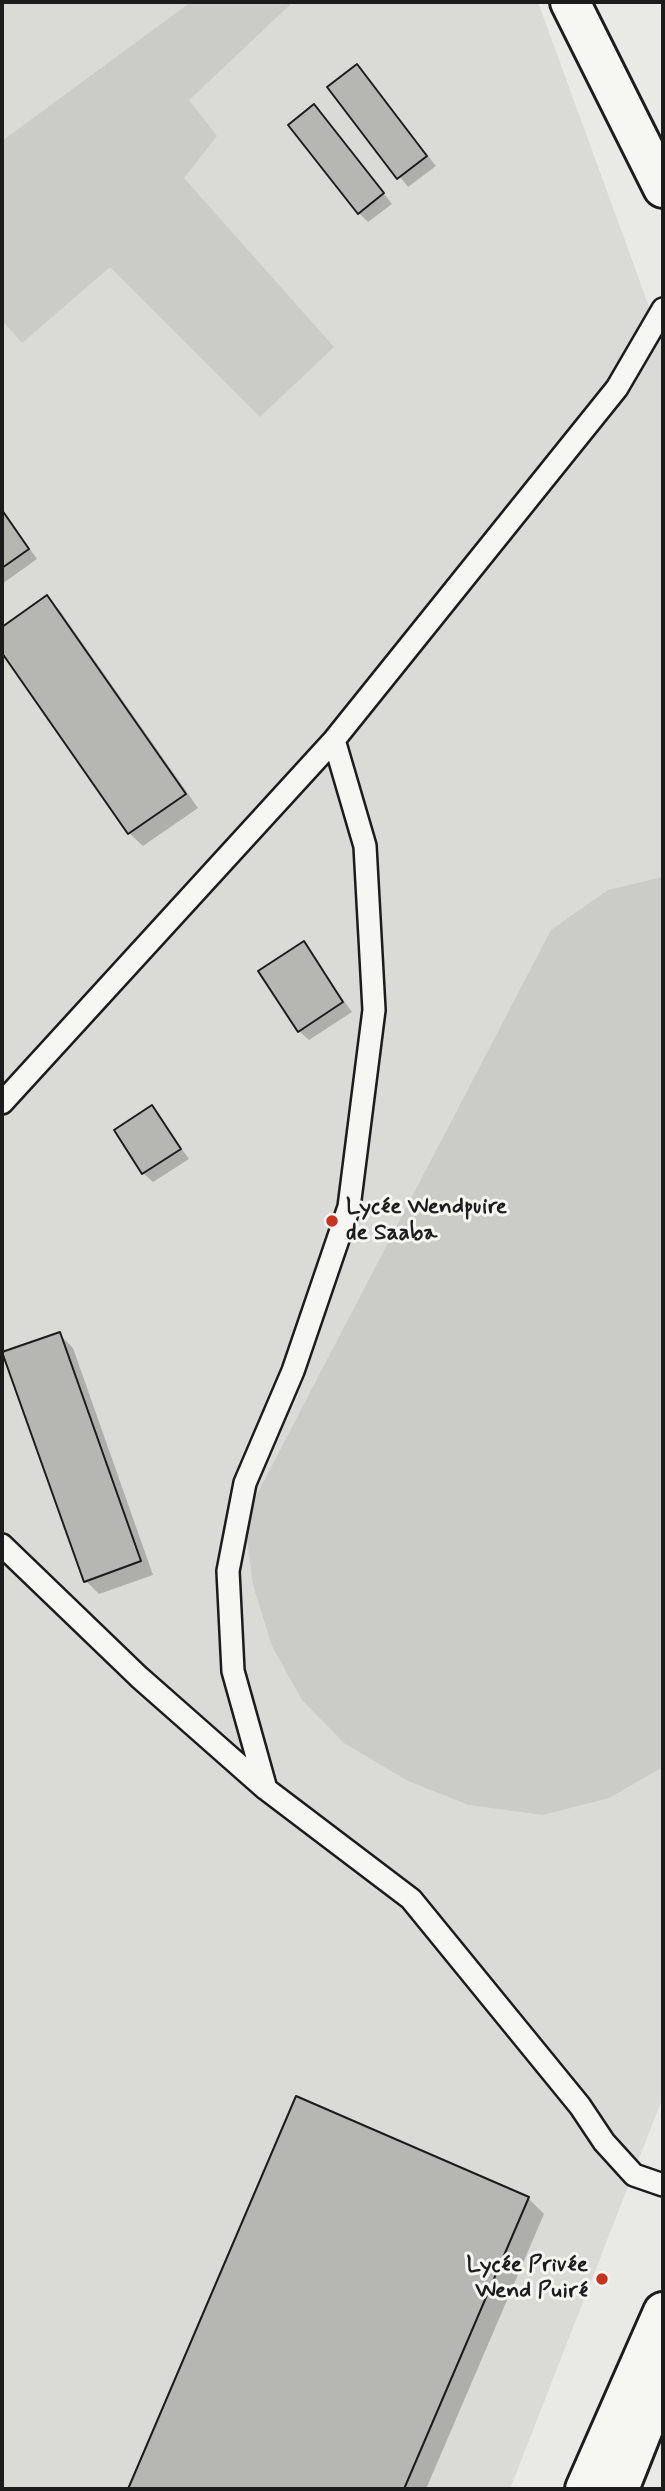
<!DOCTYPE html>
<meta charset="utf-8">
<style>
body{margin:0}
#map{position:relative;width:665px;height:2491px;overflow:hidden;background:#e9e9e5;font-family:Mynerve,sans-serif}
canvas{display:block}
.frame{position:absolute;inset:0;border:4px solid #1c1c1c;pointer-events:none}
</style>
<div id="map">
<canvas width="665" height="2491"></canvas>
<div class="frame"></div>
</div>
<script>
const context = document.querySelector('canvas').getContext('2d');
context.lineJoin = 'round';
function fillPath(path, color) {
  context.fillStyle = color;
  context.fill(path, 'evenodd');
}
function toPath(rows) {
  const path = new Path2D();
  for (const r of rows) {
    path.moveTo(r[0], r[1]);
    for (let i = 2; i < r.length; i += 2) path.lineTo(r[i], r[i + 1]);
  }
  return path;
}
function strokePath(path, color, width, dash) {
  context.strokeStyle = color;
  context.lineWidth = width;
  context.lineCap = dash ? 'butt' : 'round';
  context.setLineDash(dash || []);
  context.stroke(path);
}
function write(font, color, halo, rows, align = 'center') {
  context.font = font + ' Mynerve,sans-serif';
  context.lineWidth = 6;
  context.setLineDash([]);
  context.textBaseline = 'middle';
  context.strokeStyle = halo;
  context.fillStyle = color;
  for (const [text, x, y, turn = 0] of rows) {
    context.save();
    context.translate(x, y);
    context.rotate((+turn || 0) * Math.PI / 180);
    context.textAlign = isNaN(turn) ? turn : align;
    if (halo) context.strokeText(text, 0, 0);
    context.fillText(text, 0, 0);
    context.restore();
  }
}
fillPath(toPath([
 [2,2,538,2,663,345,663,2097,510,2489,2,2489]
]), '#dadad6');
fillPath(toPath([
 [191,2,293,2,189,100,217,136,184,178,334,347,260,417,110,267,22,343,2,320,2,141],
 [663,877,663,1767,609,1798,543,1815,469,1805,408,1781,344,1743,302,1700,272,1646,253,1585,247,1540,253,1502,551,930,608,890]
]), '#cbcbc7');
fillPath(toPath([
 [357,66,436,166,408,187,329,87],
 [314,106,392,204,368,222,359,213],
 [2,509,37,559,2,584],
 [47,597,60,611,198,808,143,846,129,833,2,650,2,629],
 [303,944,352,1012,309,1040,299,1031],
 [152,1107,189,1159,153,1182,143,1173],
 [59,1334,73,1348,153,1575,99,1594,86,1581],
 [297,2099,528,2198,544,2214,426,2489,130,2489]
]), '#0003');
const building = toPath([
 [357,64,427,156,397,179,327,87,357,64],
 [314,104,384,193,358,214,288,125,314,104],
 [2,510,29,549,2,568,2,510],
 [47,595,186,794,128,834,2,653,2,627,47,595],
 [304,941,343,1002,298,1032,258,971,304,941],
 [152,1105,181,1149,142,1174,114,1130,152,1105],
 [60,1332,141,1561,84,1582,2,1352,60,1332],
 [296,2096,529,2197,404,2489,128,2489,296,2096]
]);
fillPath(building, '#b6b6b3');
strokePath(building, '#1c1c1c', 2);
const service = toPath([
 [2,1103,334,740,617,388,663,309],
 [2,1545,139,1677,266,1789,411,1899,580,2106,604,2142,634,2175,663,2185],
 [266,1789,233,1671,228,1571,245,1483,293,1371,349,1207,374,1010,365,846,334,740]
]);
const minor = toPath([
 [570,2,663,188]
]);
const tertiary = toPath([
 [585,2489,663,2312],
 [619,2489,663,2378]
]);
strokePath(service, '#1c1c1c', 26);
strokePath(minor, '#1c1c1c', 44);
strokePath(tertiary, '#1c1c1c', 44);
strokePath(service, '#f6f6f2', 21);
strokePath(minor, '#f6f6f2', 38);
strokePath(tertiary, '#f6f6f2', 38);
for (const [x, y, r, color] of [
 [332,1221,7,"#c8321e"],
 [602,2279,7,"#c8321e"]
]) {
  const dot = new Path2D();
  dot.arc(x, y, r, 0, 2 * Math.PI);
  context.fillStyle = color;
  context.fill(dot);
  strokePath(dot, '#f6f6f2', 2.5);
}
write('bold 23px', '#1c1c1c', '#f6f6f2', [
 ["Lycée Wendpuire",346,1208],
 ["de Saaba",346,1234],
 ["Lycée Privée",588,2266,"right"],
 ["Wend Puiré",588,2292,"right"]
], 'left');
</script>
